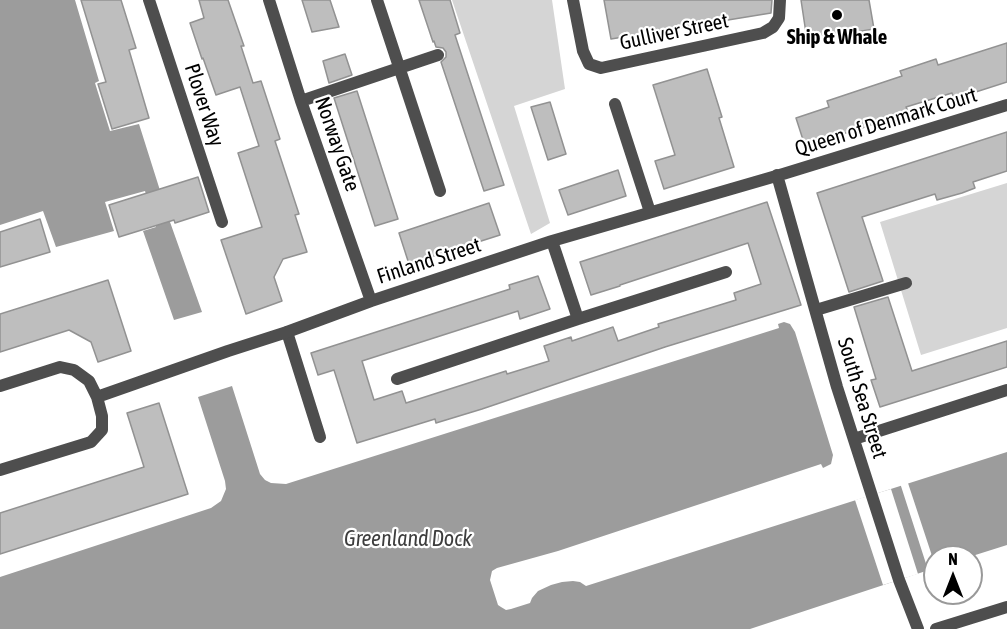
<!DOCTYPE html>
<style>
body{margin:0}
#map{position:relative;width:1007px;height:629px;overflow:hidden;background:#fff;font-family:"Asap Condensed",sans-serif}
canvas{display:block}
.north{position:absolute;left:923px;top:545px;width:60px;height:60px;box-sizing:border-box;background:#fff;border:2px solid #999;border-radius:50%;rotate:0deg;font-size:16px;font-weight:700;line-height:24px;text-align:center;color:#000}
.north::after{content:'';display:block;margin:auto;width:21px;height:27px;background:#000;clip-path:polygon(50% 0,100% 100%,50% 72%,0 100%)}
</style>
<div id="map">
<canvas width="1007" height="629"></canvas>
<div class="north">N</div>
</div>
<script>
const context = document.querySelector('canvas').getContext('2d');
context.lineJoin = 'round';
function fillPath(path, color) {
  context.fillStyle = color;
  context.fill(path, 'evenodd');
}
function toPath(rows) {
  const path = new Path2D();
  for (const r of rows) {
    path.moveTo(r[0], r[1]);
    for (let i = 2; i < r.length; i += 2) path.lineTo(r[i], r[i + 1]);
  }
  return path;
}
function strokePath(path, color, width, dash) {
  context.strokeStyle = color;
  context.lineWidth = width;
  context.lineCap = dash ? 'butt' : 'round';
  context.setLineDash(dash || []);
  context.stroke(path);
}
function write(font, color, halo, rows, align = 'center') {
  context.font = font + ' "Asap Condensed",sans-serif';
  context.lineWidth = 4.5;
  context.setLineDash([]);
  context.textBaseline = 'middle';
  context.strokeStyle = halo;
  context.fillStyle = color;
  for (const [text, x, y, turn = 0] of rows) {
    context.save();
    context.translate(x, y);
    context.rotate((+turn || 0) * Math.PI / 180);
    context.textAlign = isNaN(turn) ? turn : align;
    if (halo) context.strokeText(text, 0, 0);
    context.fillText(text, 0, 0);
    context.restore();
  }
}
fillPath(toPath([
 [452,0,552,0,565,89,514,106,550,223,531,234],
 [1007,183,1007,328,921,355,880,222]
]), '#d5d5d5');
fillPath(toPath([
 [0,0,75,0,99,81,95,83,110,131,139,124,170,222,202,312,174,320,143,231,156,227,145,191,105,202,114,231,56,247,43,211,0,225],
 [784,322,790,324,795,332,833,455,831,464,823,468,821,464,558,551,497,568,492,571,490,580,498,605,501,607,506,610,511,609,530,603,532,598,538,591,551,585,562,582,573,581,580,582,586,586,1007,452,1007,545,969,557,935,557,935,568,750,629,0,629,0,577,211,508,221,501,226,489,225,481,198,397,232,386,260,474,265,480,271,483,286,484,779,328,778,324]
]), '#9c9c9c');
fillPath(toPath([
 [907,480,935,565,935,571,929,573,900,483],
 [891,489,918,574,883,585,855,500]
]), '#fff');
const building = toPath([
 [81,0,121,0,136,48,129,50,149,118,112,129,98,84,106,82,81,0],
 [199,0,228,0,244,46,241,46,253,83,261,81,280,139,275,141,299,214,295,215,307,252,283,259,274,277,282,301,246,314,221,240,262,227,238,153,259,146,240,87,216,95,203,58,202,59,190,23,204,18,199,0],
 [302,0,330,0,339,27,312,32,302,0],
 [419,0,450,0,460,33,455,35,504,185,484,191,441,62,446,57,446,52,443,48,436,47,434,41,433,42,419,0],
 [604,0,772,0,771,13,611,39,604,0],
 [801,0,869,0,874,29,807,40,801,0],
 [1007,43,1007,82,954,99,952,93,906,107,909,113,805,146,796,118,829,107,827,101,902,76,900,71,936,59,938,65,1007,43],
 [345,54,352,75,329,83,323,61,345,54],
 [707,69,722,117,719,118,734,167,664,189,655,161,675,155,653,85,707,69],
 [357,91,398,219,375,226,334,98,357,91],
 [550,102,566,154,548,160,531,107,550,102],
 [1007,132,1007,171,973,182,975,188,962,193,937,200,935,194,862,217,883,281,849,292,817,193,1007,132],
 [618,170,626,196,568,215,559,190,618,170],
 [198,177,209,212,175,223,174,220,119,237,109,205,198,177],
 [767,202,801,305,665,347,482,409,436,423,435,419,357,443,334,370,318,375,311,353,510,289,509,285,538,276,550,309,520,319,518,311,362,361,374,400,402,391,406,403,506,371,507,374,549,361,544,346,571,337,572,341,613,327,618,341,659,327,658,324,736,300,734,293,761,284,748,243,620,285,620,286,591,295,580,262,767,202],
 [489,203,500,235,409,264,399,233,489,203],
 [40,219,50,252,0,267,0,232,40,219],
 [108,280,131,351,98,362,91,342,69,330,0,352,0,314,108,280],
 [888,297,912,371,1007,341,1007,367,880,407,871,380,876,379,854,307,888,297],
 [159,403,188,494,0,554,0,513,144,467,127,413,159,403]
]);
fillPath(building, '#bebebe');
strokePath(building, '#929292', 1.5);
strokePath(toPath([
 [816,310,906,283],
 [287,332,320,437]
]), '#4e4e4e', 12);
strokePath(toPath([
 [149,0,222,222],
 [269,0,301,101,371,301],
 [377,0,440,191],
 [573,0,583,51,589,64,601,68,763,33,773,27,779,18,780,0],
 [301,101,438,55],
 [615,104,650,212],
 [777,175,837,387,899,580,918,629],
 [552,241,578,319],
 [397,379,578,319,726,272],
 [0,386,60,367,74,370,89,381,97,397,102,416,102,430,91,442,0,470],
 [97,397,228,351,287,332,371,301,552,241,783,174,1007,105],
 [854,439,1007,390],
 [936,629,1007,607]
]), '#4e4e4e', 12);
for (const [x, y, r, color] of [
 [837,15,6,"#000"]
]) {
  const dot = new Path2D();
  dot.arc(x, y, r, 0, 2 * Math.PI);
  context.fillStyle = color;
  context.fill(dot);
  strokePath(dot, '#fff', 2);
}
write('21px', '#000', '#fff', [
 ["Gulliver Street",674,32,-12],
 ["Plover Way",204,105,72],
 ["Queen of Denmark Court",886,122,-17],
 ["Norway Gate",337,144,71],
 ["Finland Street",429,261,-18],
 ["South Sea Street",862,398,73]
]);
write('bold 21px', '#000', '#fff', [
 ["Ship & Whale",837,37]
]);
write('italic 22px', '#3d3d3d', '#fff', [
 ["Greenland Dock",408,539]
]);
</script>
